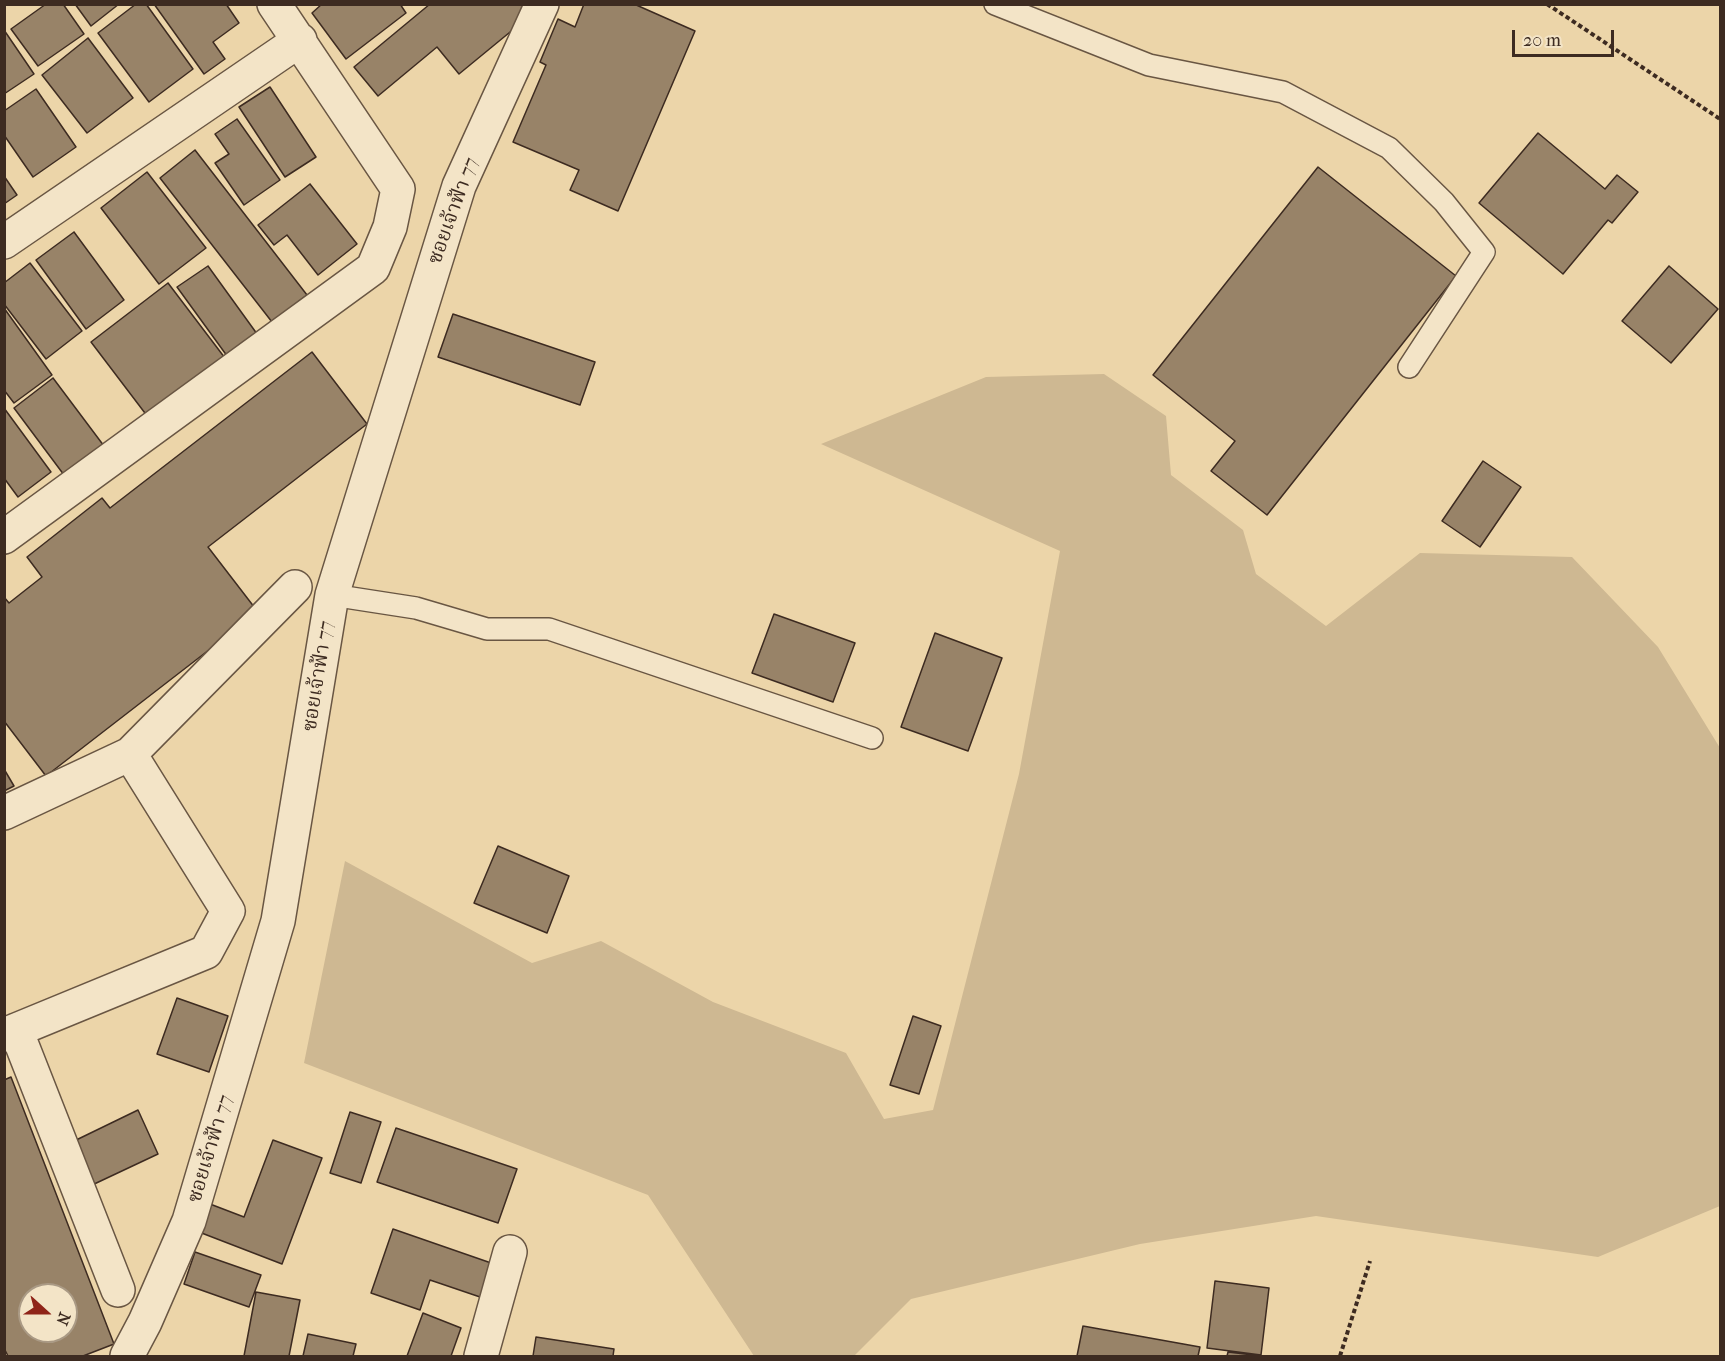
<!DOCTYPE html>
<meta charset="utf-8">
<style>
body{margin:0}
#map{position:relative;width:1725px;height:1361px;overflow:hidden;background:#ecd5a9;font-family:"IM FELL French Canon",serif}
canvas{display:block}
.frame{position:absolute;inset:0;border:6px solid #3d2b21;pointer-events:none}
.north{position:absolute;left:18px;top:1283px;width:60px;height:60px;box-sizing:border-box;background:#f3e4c7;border:2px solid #aa9a85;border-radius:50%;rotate:111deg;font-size:16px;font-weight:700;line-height:24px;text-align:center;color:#3d2b21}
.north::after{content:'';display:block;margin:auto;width:21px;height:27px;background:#8f2418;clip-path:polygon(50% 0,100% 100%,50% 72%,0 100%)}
.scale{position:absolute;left:1512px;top:30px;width:102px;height:27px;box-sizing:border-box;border:3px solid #3d2b21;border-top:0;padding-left:8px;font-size:18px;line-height:21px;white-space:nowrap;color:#3d2b21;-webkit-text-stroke:4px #f3e4c7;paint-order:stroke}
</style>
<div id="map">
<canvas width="1725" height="1361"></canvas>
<div class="frame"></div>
<div class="north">N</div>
<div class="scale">20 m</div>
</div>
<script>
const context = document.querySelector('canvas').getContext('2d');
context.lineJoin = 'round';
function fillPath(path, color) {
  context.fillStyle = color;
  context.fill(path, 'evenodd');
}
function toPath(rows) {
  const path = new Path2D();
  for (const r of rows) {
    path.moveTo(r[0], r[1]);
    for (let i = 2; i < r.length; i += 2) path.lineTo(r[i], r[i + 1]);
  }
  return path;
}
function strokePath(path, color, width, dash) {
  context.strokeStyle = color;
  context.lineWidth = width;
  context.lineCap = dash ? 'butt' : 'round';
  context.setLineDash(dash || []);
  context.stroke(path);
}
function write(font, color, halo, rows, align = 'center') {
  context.font = font + ' "IM FELL French Canon","Noto Serif Thai",serif';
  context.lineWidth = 4.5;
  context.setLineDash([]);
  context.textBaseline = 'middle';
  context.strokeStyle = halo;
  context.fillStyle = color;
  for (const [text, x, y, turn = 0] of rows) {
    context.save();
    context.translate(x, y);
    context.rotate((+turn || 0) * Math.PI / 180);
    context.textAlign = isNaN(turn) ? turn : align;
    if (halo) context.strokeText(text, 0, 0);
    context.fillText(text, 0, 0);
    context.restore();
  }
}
fillPath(toPath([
 [1104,374,1166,416,1171,475,1243,530,1256,574,1326,626,1420,553,1572,557,1658,647,1720,748,1720,1206,1598,1257,1316,1216,1140,1244,911,1299,854,1356,754,1356,648,1195,304,1063,345,861,532,963,601,941,713,1002,846,1053,884,1119,933,1110,1019,774,1060,551,821,444,986,377]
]), '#ceb892');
const building = toPath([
 [46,4,63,4,84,34,38,66,11,29,46,4],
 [75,4,119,4,91,26,75,4],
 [136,4,146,4,193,69,149,102,98,33,136,4],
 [154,4,226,4,239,23,213,42,225,59,204,74,154,4],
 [322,4,400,4,406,13,346,59,312,13,322,4],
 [430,4,524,4,532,14,459,74,437,47,378,96,354,67,430,4],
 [584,4,634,4,695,31,618,211,570,190,579,170,513,142,546,65,540,62,558,19,575,27,584,4],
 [4,30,34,74,4,94,4,30],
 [88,38,133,98,87,133,42,75,88,38],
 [270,87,316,157,285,177,239,107,270,87],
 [36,89,76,147,33,177,4,135,4,111,36,89],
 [237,119,280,180,244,205,215,163,229,154,215,134,237,119],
 [1538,133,1605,189,1617,175,1638,192,1612,223,1608,220,1563,274,1479,203,1538,133],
 [195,150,307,295,272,322,160,178,195,150],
 [1318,167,1456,276,1267,515,1211,471,1235,441,1153,375,1318,167],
 [147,172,206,248,159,284,101,208,147,172],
 [4,176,17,195,4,204,4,176],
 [310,184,357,244,318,275,287,235,274,245,258,225,310,184],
 [74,232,124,300,86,329,36,260,74,232],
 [30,263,82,331,46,359,4,304,4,283,30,263],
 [208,266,260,338,230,360,177,287,208,266],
 [1669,266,1718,309,1671,363,1622,321,1669,266],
 [168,283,228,362,151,421,91,342,168,283],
 [4,308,52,375,14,403,4,390,4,308],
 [453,314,595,362,580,405,438,357,453,314],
 [312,352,367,424,208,547,258,612,46,776,4,721,4,597,9,603,42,577,27,557,102,498,110,508,312,352],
 [53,378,110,454,70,483,14,408,53,378],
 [4,408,51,472,18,497,4,478,4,408],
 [1483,461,1521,487,1480,547,1442,521,1483,461],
 [774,614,855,643,833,702,752,673,774,614],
 [935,633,1002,658,968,751,901,727,935,633],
 [4,769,14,786,4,791,4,769],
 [498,846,569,876,547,933,474,903,498,846],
 [177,998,228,1016,209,1072,157,1054,177,998],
 [913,1016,941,1026,919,1094,890,1085,913,1016],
 [11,1077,114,1344,83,1356,8,1356,4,1348,4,1080,11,1077],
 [30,1295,66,1295,66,1331,30,1331,30,1295],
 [138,1110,158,1154,90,1186,70,1143,138,1110],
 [350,1112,381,1122,361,1183,330,1173,350,1112],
 [396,1128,517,1169,498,1223,377,1182,396,1128],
 [273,1140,322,1158,282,1264,199,1232,210,1204,244,1217,273,1140],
 [393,1229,494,1264,483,1298,430,1280,420,1310,371,1293,393,1229],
 [195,1252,261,1275,249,1307,184,1284,195,1252],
 [1215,1281,1269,1288,1261,1355,1207,1348,1215,1281],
 [256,1292,300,1300,289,1356,244,1356,256,1292],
 [423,1313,461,1328,451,1356,407,1356,423,1313],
 [1083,1326,1200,1347,1198,1356,1077,1356,1083,1326],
 [308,1334,356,1344,353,1356,303,1356,308,1334],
 [536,1337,614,1349,613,1356,533,1356,536,1337],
 [1228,1352,1261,1356,1227,1356,1228,1352]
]);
fillPath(building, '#988368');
strokePath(building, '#3d2b21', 1.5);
const service = toPath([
 [995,4,1149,65,1283,92,1389,148,1444,202,1484,252,1409,367],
 [332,595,416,608,487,629,549,629,872,738]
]);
const minor = toPath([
 [4,242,300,40],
 [4,537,373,268,390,227,398,189,274,4],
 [4,813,130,754,295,587],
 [16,1030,118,1290],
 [4,1035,206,952,228,911,130,754],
 [127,1356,145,1322,189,1221,278,921,332,595,459,186,542,4],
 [481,1356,510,1252]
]);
strokePath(service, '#695643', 24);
strokePath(minor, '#695643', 36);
strokePath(toPath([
 [1547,4,1720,119],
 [1340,1356,1370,1261]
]), '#3d2b21', 4, [4.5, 3]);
strokePath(service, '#f3e4c7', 21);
strokePath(minor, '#f3e4c7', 33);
write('20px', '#3d2b21', '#f3e4c7', [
 ["ซอยเจ้าฟ้า 77",454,211,-70],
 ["ซอยเจ้าฟ้า 77",319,676,-81],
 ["ซอยเจ้าฟ้า 77",211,1149,-73]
]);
</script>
